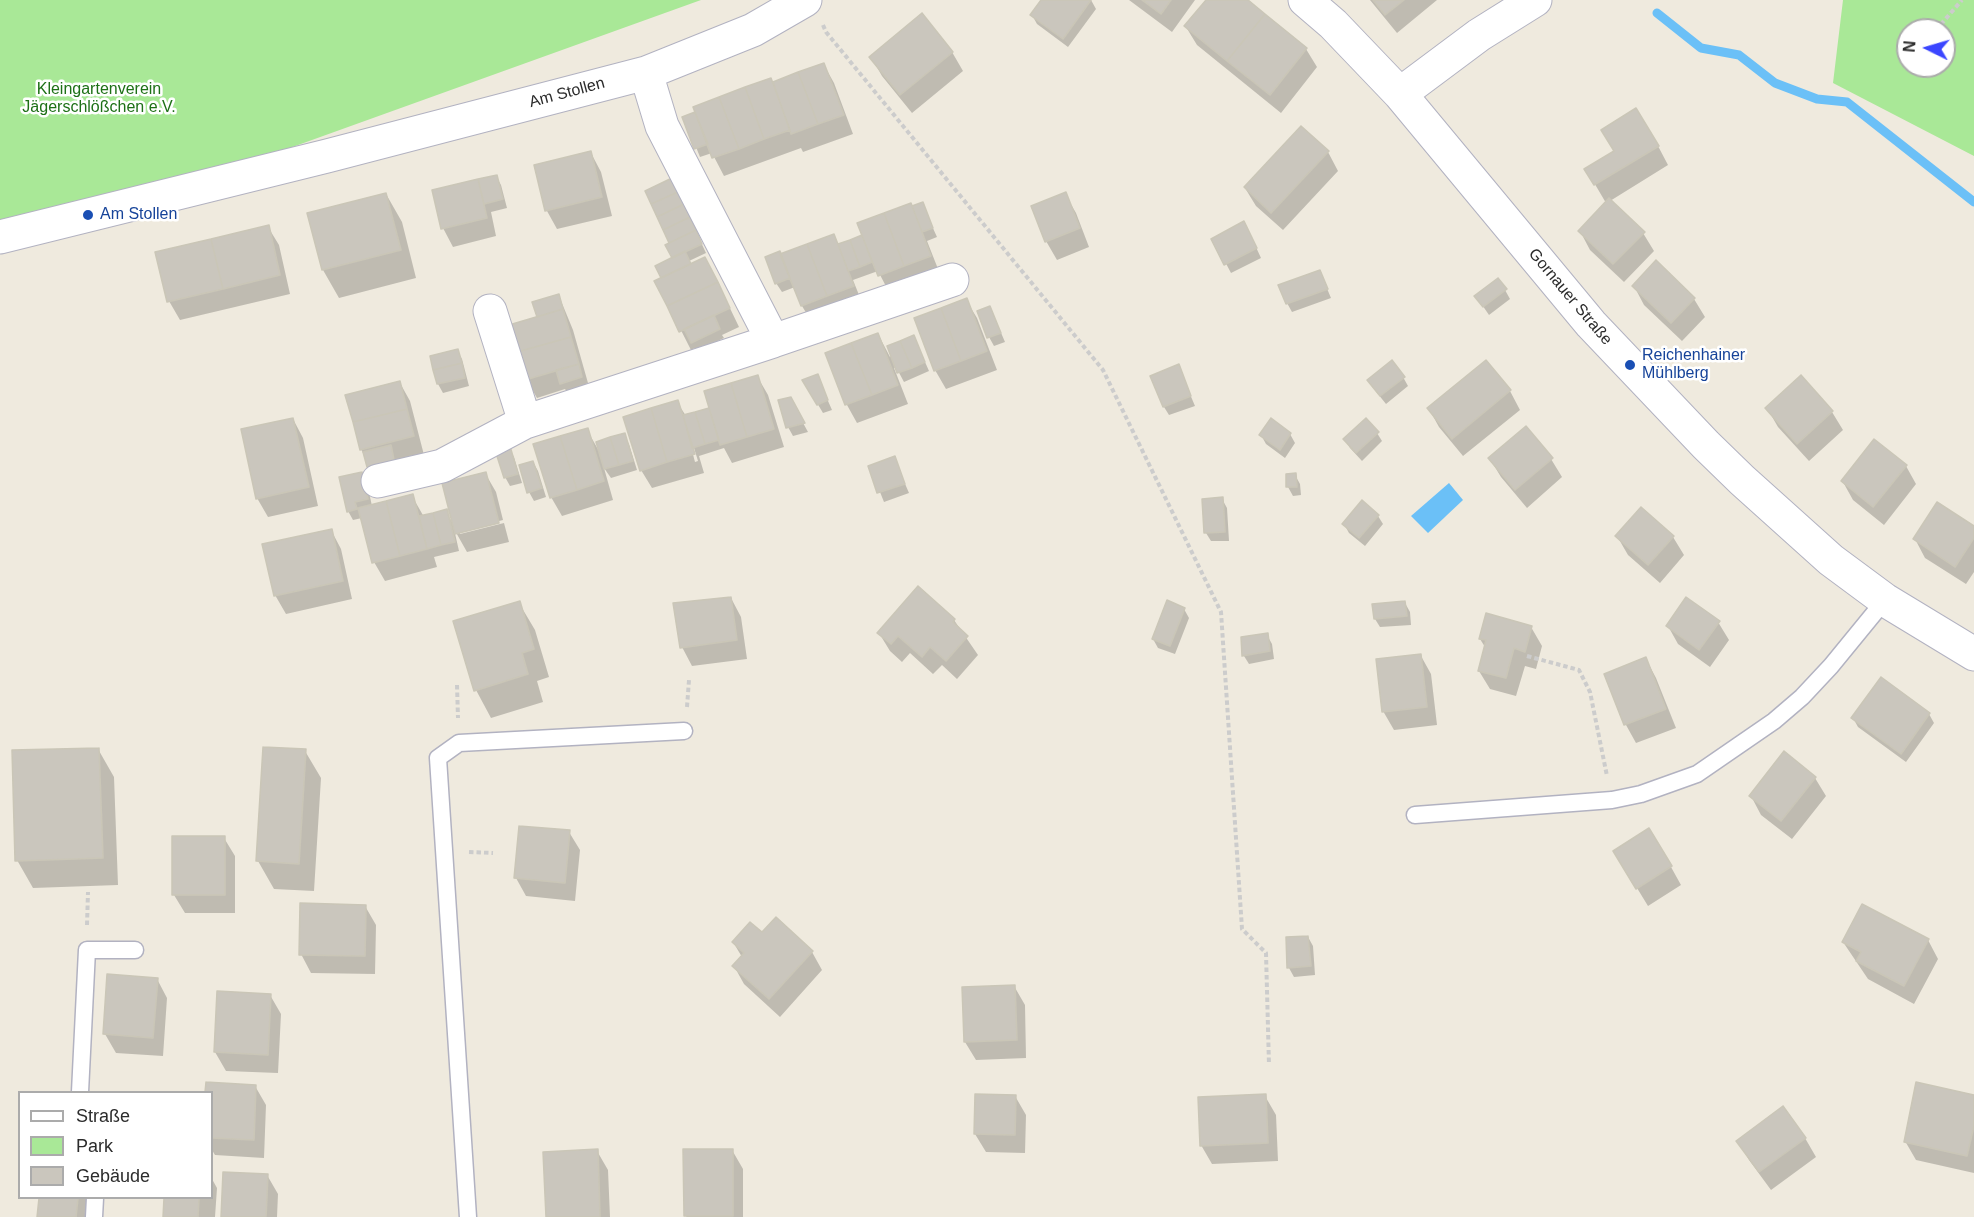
<!DOCTYPE html>
<meta charset="utf-8">
<style>
body{margin:0}
#map{position:relative;width:1974px;height:1217px;overflow:hidden;background:#efeade;font-family:Helvetica,sans-serif}
canvas{display:block}
.legend{position:absolute;left:18px;top:1091px;width:195px;height:108px;box-sizing:border-box;background:#fff;border:2px solid #ababab;margin:0;padding:8px 10px;list-style:none;font-size:18px;color:#2c2c2c}
.legend li{display:flex;align-items:center;gap:12px;height:30px}
.legend b{width:30px;border:2px solid #ababab}
.north{position:absolute;left:1896px;top:18px;width:60px;height:60px;box-sizing:border-box;background:#fff;border:2px solid #ababab;border-radius:50%;rotate:275deg;font-size:16px;font-weight:700;line-height:24px;text-align:center;color:#2c2c2c}
.north::after{content:'';display:block;margin:auto;width:21px;height:27px;background:#3b46ff;clip-path:polygon(50% 0,100% 100%,50% 72%,0 100%)}
</style>
<div id="map">
<canvas width="1974" height="1217"></canvas>
<ul class="legend">
<li><b style="height:8px;background:#fff"></b>Straße</li>
<li><b style="height:16px;background:#a9e897"></b>Park</li>
<li><b style="height:16px;background:#cac6bd"></b>Gebäude</li>
</ul>
<div class="north">N</div>
</div>
<script>
const context = document.querySelector('canvas').getContext('2d');
context.lineJoin = 'round';
function fillPath(path, color) {
  context.fillStyle = color;
  context.fill(path, 'evenodd');
}
function toPath(rows) {
  const path = new Path2D();
  for (const r of rows) {
    path.moveTo(r[0], r[1]);
    for (let i = 2; i < r.length; i += 2) path.lineTo(r[i], r[i + 1]);
  }
  return path;
}
function strokePath(path, color, width, dash) {
  context.strokeStyle = color;
  context.lineWidth = width;
  context.lineCap = dash ? 'butt' : 'round';
  context.setLineDash(dash || []);
  context.stroke(path);
}
function write(font, color, halo, rows, align = 'center') {
  context.font = font + ' Helvetica,sans-serif';
  context.lineWidth = 5;
  context.setLineDash([]);
  context.textBaseline = 'middle';
  context.strokeStyle = halo;
  context.fillStyle = color;
  for (const [text, x, y, turn = 0] of rows) {
    context.save();
    context.translate(x, y);
    context.rotate((+turn || 0) * Math.PI / 180);
    context.textAlign = isNaN(turn) ? turn : align;
    if (halo) context.strokeText(text, 0, 0);
    context.fillText(text, 0, 0);
    context.restore();
  }
}
fillPath(toPath([
 [0,0,701,0,223,172,0,221],
 [1843,0,1974,0,1974,156,1833,83],
 [1908,30,1944,30,1944,66,1908,66]
]), '#a9e897');
fillPath(toPath([
 [1449,483,1463,500,1428,533,1411,516]
]), '#6bc0f7');
fillPath(toPath([
 [1043,0,1091,0,1096,9,1068,47,1037,24,1032,15],
 [1129,0,1195,0,1172,32],
 [1208,0,1246,0,1306,49,1317,67,1281,113,1197,45,1186,27],
 [1370,0,1437,0,1397,33],
 [952,52,963,71,912,113,882,76,871,57],
 [824,65,834,83,853,134,803,152,801,148,724,176,712,153,700,157,684,117,698,119,772,84],
 [1658,146,1668,165,1610,201,1643,233,1654,251,1624,282,1590,250,1580,231,1606,203,1586,169],
 [1328,152,1338,171,1283,230,1256,206,1245,188],
 [591,153,601,172,612,216,557,229,547,211,536,166],
 [496,176,501,185,507,208,491,212,496,236,453,247,443,228,434,191],
 [676,189,706,253,689,261,691,265,715,277,739,327,722,335,724,338,697,351,695,348,691,350,656,281,662,279,674,259,671,244,647,192],
 [386,194,402,222,416,278,339,298,323,270,309,214],
 [1065,194,1076,213,1089,247,1057,260,1046,241],
 [922,204,937,237,927,241,940,274,890,294,878,271,853,280,863,305,813,324,802,306,795,287,782,292,776,283,780,255,833,236,839,246,861,237,912,208],
 [268,227,279,245,290,294,180,320,169,301],
 [1249,232,1261,258,1231,273,1213,239],
 [1320,272,1331,298,1292,312,1287,303],
 [1634,286,1694,299,1705,317,1682,341,1644,305],
 [1505,290,1510,299,1489,315,1476,296],
 [559,296,573,330,588,383,586,384,586,386,567,392,565,389,537,398,526,379,539,318],
 [966,300,977,318,997,370,946,389,935,370],
 [990,307,1005,342,994,346,989,337],
 [878,334,890,357,914,337,929,371,904,382,896,367,894,368,908,404,857,423,847,405,827,353],
 [457,350,462,359,469,386,443,393,438,384,432,357],
 [1178,366,1195,406,1169,415,1164,407],
 [757,376,768,395,784,447,732,463,724,448,699,456,704,473,652,488,641,470,677,402,686,416,711,409],
 [690,443,694,448,698,461,695,462],
 [817,376,832,410,823,413,804,381],
 [1403,377,1408,386,1386,404,1374,389],
 [1801,378,1832,412,1843,430,1809,461,1778,427,1767,408],
 [400,383,410,401,424,455,373,475,361,449],
 [1510,391,1520,410,1463,456,1439,427,1429,409],
 [790,399,808,432,793,436,788,427],
 [293,419,303,438,318,506,268,517,257,498],
 [587,430,599,451,624,435,629,444,637,470,611,478,604,468,613,500,562,516,551,497],
 [1377,433,1382,441,1362,461,1350,448,1345,440],
 [1290,434,1295,443,1285,458,1266,444,1261,435],
 [509,448,514,457,522,483,510,486,505,477],
 [894,458,909,493,884,502,870,467],
 [1490,459,1551,459,1562,477,1527,508,1501,477],
 [533,462,538,471,546,497,534,501,529,492],
 [1906,466,1916,484,1884,525,1853,500,1843,482],
 [485,473,496,492,503,520,460,531,460,534,504,523,509,542,467,552,454,529,459,551,434,557,437,567,385,581,374,562,362,518,353,520,348,511,367,483,372,506,412,496,424,517,446,511,453,524],
 [1295,475,1300,484,1301,495,1293,496,1288,487],
 [1222,499,1227,508,1229,541,1211,541,1206,533],
 [1378,516,1383,524,1365,546,1349,533,1344,524],
 [1974,528,1974,572,1966,584,1925,558,1915,539],
 [331,530,341,549,352,599,286,614,275,595],
 [1617,536,1673,537,1684,555,1660,583,1628,555],
 [731,598,741,617,747,659,692,666,682,647],
 [519,603,535,630,549,677,537,681,543,702,491,718,476,690],
 [1405,603,1410,612,1411,625,1380,627,1375,619],
 [1184,609,1189,618,1175,654,1158,648,1153,639],
 [954,620,978,655,957,679,942,665,933,674,910,653,902,662,890,651,879,633],
 [1718,622,1729,640,1710,667,1678,644,1668,626],
 [1531,627,1542,646,1536,669,1525,666,1516,696,1490,689,1479,671,1485,647,1480,639],
 [1267,635,1272,644,1274,659,1249,664,1244,656],
 [1421,656,1431,674,1437,725,1394,730,1383,711],
 [1646,659,1656,678,1676,728,1636,743,1626,725,1606,674],
 [1929,714,1934,723,1906,762,1858,727,1853,718],
 [98,749,114,777,118,885,33,888,17,860],
 [305,751,321,778,314,891,274,889,258,861],
 [1815,778,1826,796,1792,839,1761,815,1751,796],
 [569,832,580,850,575,901,526,896,516,878],
 [224,838,235,856,235,913,185,913,174,895],
 [1671,867,1681,885,1648,906,1626,870],
 [365,906,376,925,375,974,311,973,301,954],
 [762,935,812,952,822,970,780,1017,744,984,734,966,742,957,733,942],
 [1308,937,1313,946,1315,975,1294,977,1289,968,1288,938],
 [1928,940,1938,959,1914,1004,1868,979,1843,942],
 [157,979,167,998,163,1056,116,1053,105,1034],
 [1014,986,1025,1005,1026,1058,976,1060,965,1042],
 [270,995,281,1014,278,1073,226,1071,215,1052],
 [207,1083,255,1086,266,1105,264,1158,215,1155,212,1150,212,1092,206,1092],
 [1015,1096,1026,1115,1025,1153,986,1152,975,1134],
 [1265,1096,1276,1115,1278,1161,1212,1164,1201,1145],
 [1974,1097,1974,1173,1916,1160,1905,1141],
 [1805,1138,1816,1157,1771,1190,1749,1160,1738,1141],
 [732,1150,743,1169,743,1217,686,1217],
 [597,1151,608,1170,610,1217,547,1217],
 [267,1175,278,1194,277,1217,222,1217],
 [212,1179,217,1188,215,1217,164,1217,165,1198,212,1198],
 [40,1198,90,1198,88,1217,39,1217]
]), '#0003');
strokePath(toPath([
 [1657,13,1701,48,1739,55,1775,83,1817,99,1847,102,1974,202]
]), '#6bc0f7', 9);
const building = toPath([
 [1041,0,1091,0,1063,39,1030,15,1041,0],
 [1142,0,1171,0,1161,14,1142,0],
 [1206,0,1248,0,1265,14,1227,61,1184,26,1206,0],
 [1373,0,1404,0,1385,15,1373,0],
 [922,13,953,52,900,95,869,57,922,13],
 [1265,14,1307,48,1270,95,1227,61,1265,14],
 [824,63,844,115,818,124,798,72,824,63],
 [798,72,818,124,791,134,773,82,798,72],
 [771,78,790,130,764,139,745,87,771,78],
 [745,87,764,139,739,149,719,97,745,87],
 [719,97,739,149,712,158,693,107,719,97],
 [1636,108,1659,146,1594,185,1584,169,1614,151,1601,130,1636,108],
 [695,112,708,144,694,149,682,117,695,112],
 [1301,126,1329,151,1271,213,1244,187,1301,126],
 [591,151,602,197,545,211,534,165,591,151],
 [497,175,503,199,484,204,478,179,497,175],
 [672,178,678,192,651,204,645,191,672,178],
 [478,179,487,218,441,229,432,190,478,179],
 [678,192,684,204,657,217,651,204,678,192],
 [1066,192,1080,228,1045,242,1031,206,1066,192],
 [386,193,401,250,322,270,307,213,386,193],
 [1609,198,1645,232,1613,264,1578,231,1609,198],
 [923,202,933,228,922,232,912,206,923,202],
 [911,203,931,256,904,266,884,213,911,203],
 [684,204,690,217,663,230,657,217,684,204],
 [884,213,904,266,878,276,857,223,884,213],
 [690,217,696,230,669,243,663,230,690,217],
 [1244,221,1257,248,1224,265,1211,239,1244,221],
 [269,225,280,275,223,289,211,239,269,225],
 [696,230,702,244,672,258,665,245,696,230],
 [834,234,854,286,827,296,807,244,834,234],
 [862,235,872,262,860,267,850,240,862,235],
 [211,239,223,289,167,302,155,252,211,239],
 [850,240,860,267,848,271,838,244,850,240],
 [807,244,827,296,801,306,780,254,807,244],
 [685,251,691,264,661,278,655,266,685,251],
 [780,251,790,278,775,284,765,257,780,251],
 [705,257,718,282,667,306,654,281,705,257],
 [1656,260,1695,298,1671,323,1632,286,1656,260],
 [1320,270,1328,289,1286,304,1278,285,1320,270],
 [1498,278,1507,289,1483,307,1474,296,1498,278],
 [718,282,730,308,679,332,667,306,718,282],
 [559,294,563,309,537,317,532,302,559,294],
 [967,298,987,351,961,361,941,308,967,298],
 [990,306,1001,333,987,338,977,311,990,306],
 [941,308,961,361,934,371,914,318,941,308],
 [563,309,571,337,517,352,509,325,563,309],
 [714,315,720,329,691,343,684,329,714,315],
 [878,333,898,385,872,395,851,343,878,333],
 [914,335,925,362,912,368,900,341,914,335],
 [571,337,579,364,525,380,517,352,571,337],
 [900,341,912,368,897,373,887,346,900,341],
 [851,343,872,395,845,405,825,353,851,343],
 [458,349,462,363,433,370,430,356,458,349],
 [1392,360,1405,377,1380,396,1367,380,1392,360],
 [1486,360,1511,390,1452,439,1427,408,1486,360],
 [462,363,465,378,437,384,433,370,462,363],
 [579,364,582,377,560,384,556,370,579,364],
 [1179,364,1191,396,1163,407,1150,376,1179,364],
 [818,374,828,400,817,405,802,380,818,374],
 [758,375,774,429,747,437,731,383,758,375],
 [1801,375,1833,411,1797,444,1765,408,1801,375],
 [400,381,407,409,353,422,345,395,400,381],
 [731,383,747,437,720,445,704,391,731,383],
 [791,397,805,423,786,428,778,400,791,397],
 [678,400,695,454,667,462,651,408,678,400],
 [651,408,667,462,640,471,623,417,651,408],
 [709,408,719,440,705,444,695,412,709,408],
 [407,409,414,436,360,450,353,422,407,409],
 [695,412,705,444,692,448,683,415,695,412],
 [293,418,309,487,256,499,241,429,293,418],
 [1271,418,1291,433,1280,450,1259,435,1271,418],
 [1366,418,1379,432,1356,453,1343,439,1366,418],
 [1526,426,1553,458,1515,490,1488,458,1526,426],
 [588,428,604,481,577,490,560,436,588,428],
 [625,433,633,461,619,465,610,437,625,433],
 [560,436,577,490,550,498,533,444,560,436],
 [610,437,619,465,604,469,596,442,610,437],
 [1874,439,1907,465,1873,507,1841,481,1874,439],
 [391,445,394,460,367,467,363,452,391,445],
 [510,446,518,474,504,478,495,450,510,446],
 [895,456,905,484,877,493,868,466,895,456],
 [533,461,542,488,527,493,519,465,533,461],
 [362,472,368,499,355,502,357,509,347,512,339,477,362,472],
 [486,472,499,523,455,534,442,483,486,472],
 [1296,473,1297,487,1286,487,1286,474,1296,473],
 [413,494,427,549,400,556,386,501,413,494],
 [1223,497,1225,532,1204,533,1202,499,1223,497],
 [1362,500,1379,515,1359,538,1342,524,1362,500],
 [386,501,400,556,372,563,358,508,386,501],
 [1937,502,1974,526,1974,538,1955,567,1913,539,1937,502],
 [1641,507,1674,536,1648,565,1615,536,1641,507],
 [447,509,455,542,441,545,433,513,447,509],
 [433,513,441,545,427,549,419,516,433,513],
 [332,529,343,581,274,596,262,544,332,529],
 [918,586,955,619,953,622,968,636,946,661,930,647,922,657,898,636,891,644,877,633,918,586],
 [731,597,737,640,680,648,673,603,731,597],
 [1686,597,1720,621,1699,650,1666,626,1686,597],
 [1167,600,1185,608,1170,646,1152,639,1167,600],
 [520,601,534,649,522,653,528,674,474,691,453,621,520,601],
 [1405,601,1407,616,1374,619,1372,604,1405,601],
 [1486,613,1532,626,1525,652,1514,648,1506,678,1478,671,1486,640,1479,639,1486,613],
 [1268,633,1270,651,1242,656,1241,637,1268,633],
 [1421,654,1427,707,1382,712,1376,659,1421,654],
 [1646,657,1666,709,1624,725,1604,674,1646,657],
 [1881,677,1930,713,1901,754,1851,718,1881,677],
 [263,747,306,749,299,864,256,861,263,747],
 [99,748,103,858,15,861,12,750,99,748],
 [1784,751,1816,777,1781,821,1749,796,1784,751],
 [519,826,570,830,565,883,514,878,519,826],
 [1649,828,1672,866,1636,889,1613,851,1649,828],
 [172,836,225,836,225,895,172,895,172,836],
 [300,903,366,905,365,956,299,955,300,903],
 [1862,904,1929,939,1904,986,1856,961,1861,952,1842,942,1862,904],
 [776,917,813,951,769,999,732,966,744,953,732,942,750,922,762,932,776,917],
 [1308,936,1311,966,1287,968,1286,937,1308,936],
 [107,974,158,978,153,1038,103,1034,107,974],
 [1015,985,1017,1040,964,1042,962,987,1015,985],
 [217,991,271,994,268,1055,214,1052,217,991],
 [206,1082,256,1085,254,1140,212,1138,212,1092,205,1092,206,1082],
 [1916,1082,1974,1095,1974,1126,1967,1156,1904,1142,1916,1082],
 [975,1094,1016,1095,1015,1135,974,1134,975,1094],
 [1266,1094,1268,1143,1200,1146,1198,1097,1266,1094],
 [1783,1106,1806,1138,1759,1172,1736,1141,1783,1106],
 [598,1149,600,1217,546,1217,543,1152,598,1149],
 [683,1149,733,1149,733,1216,684,1216,683,1149],
 [223,1172,268,1174,266,1217,221,1217,223,1172],
 [39,1198,78,1198,76,1217,37,1217,39,1198],
 [164,1198,199,1198,198,1217,163,1217,164,1198]
]);
fillPath(building, '#cac6bd');
strokePath(building, '#cac6b7', 1.5);
const service = toPath([
 [1415,815,1612,800,1641,794,1697,774,1774,721,1802,697,1831,666,1885,600],
 [80,1092,87,950,135,950],
 [94,1217,95,1198],
 [468,1217,438,758,459,743,684,731]
]);
const minor = toPath([
 [1305,0,1333,24,1400,94,1591,324,1706,445,1742,480,1831,560,1885,600,1974,654],
 [1400,94,1479,35,1535,0],
 [0,237,327,156,646,73,753,30,805,0],
 [490,311,525,422],
 [773,341,952,280],
 [378,481,442,466,525,422,773,341,662,126,646,73]
]);
strokePath(service, '#b2b2c1', 19);
strokePath(minor, '#b2b2c1', 35);
strokePath(toPath([
 [823,25,826,32,1103,370,1221,612,1242,929,1266,953,1269,1065],
 [1936,30,1962,0],
 [1527,656,1579,670,1590,692,1607,776],
 [457,685,458,718],
 [687,707,689,680],
 [469,852,493,853],
 [87,925,88,892]
]), '#ccc', 4, [4.5, 3]);
strokePath(service, '#fff', 16);
strokePath(minor, '#fff', 33);
for (const [x, y, r, color] of [
 [88,215,6,"#1a4fb4"],
 [1630,365,6,"#1a4fb4"]
]) {
  const dot = new Path2D();
  dot.arc(x, y, r, 0, 2 * Math.PI);
  context.fillStyle = color;
  context.fill(dot);
  strokePath(dot, '#fff', 2);
}
write('16px', '#1d7016', '#fff', [
 ["Kleingartenverein",99,90],
 ["Jägerschlößchen e.V.",99,108]
]);
write('16px', '#2c2c2c', '#fff', [
 ["Am Stollen",567,93,-15],
 ["Gornauer Straße",1570,297,50]
]);
write('16px', '#164399', '#fff', [
 ["Am Stollen",100,215],
 ["Reichenhainer",1642,356],
 ["Mühlberg",1642,374]
], 'left');
</script>
